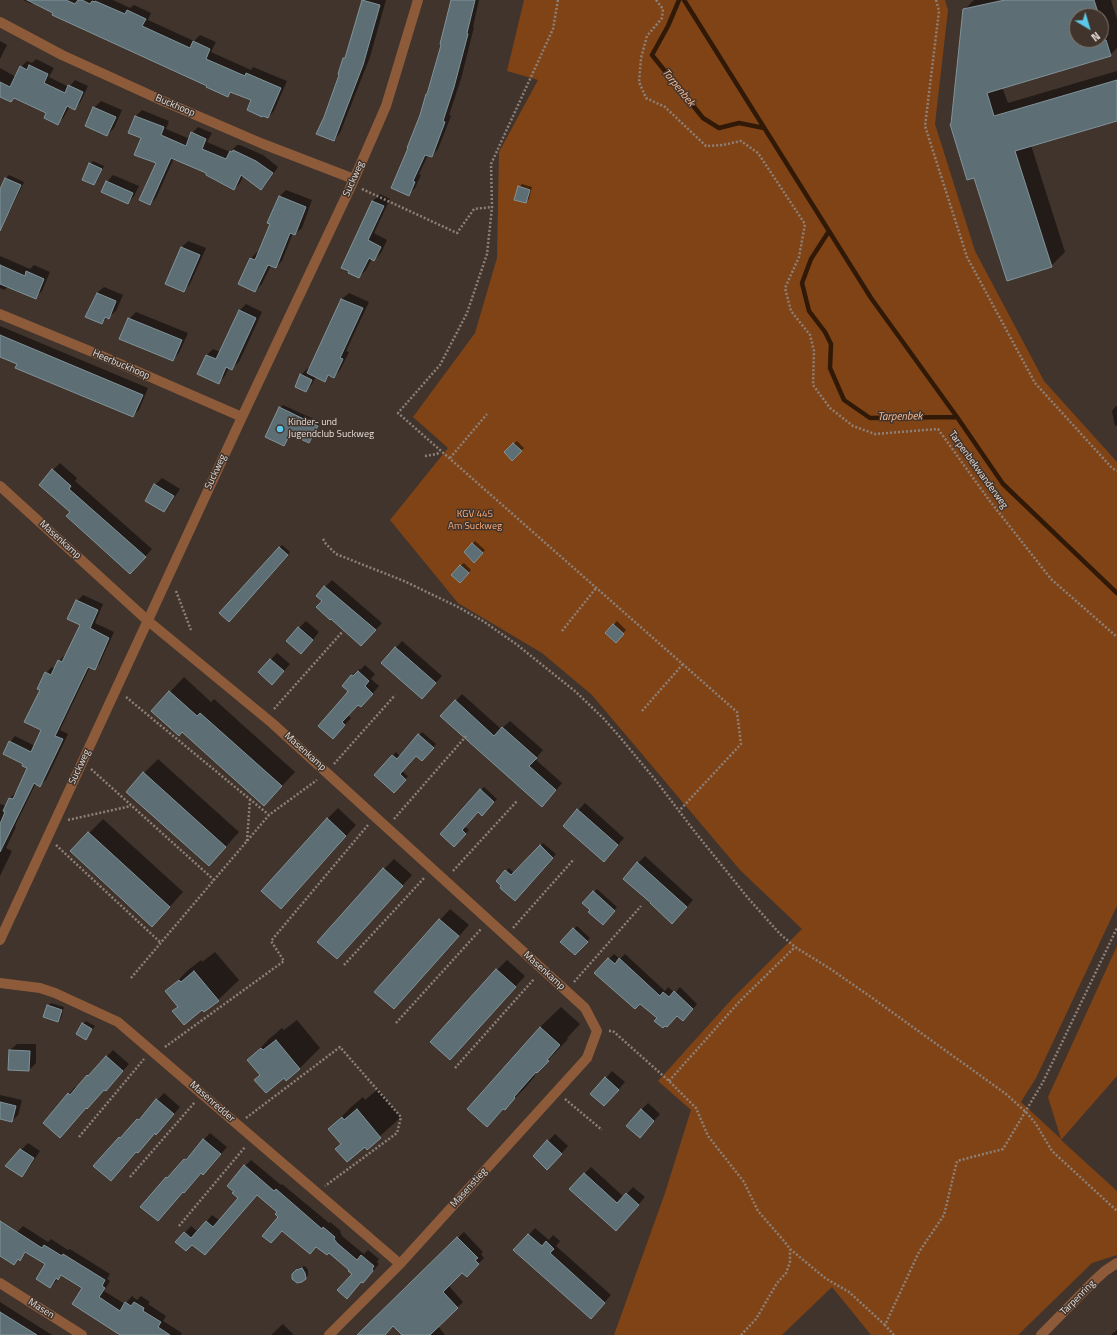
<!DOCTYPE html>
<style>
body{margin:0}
#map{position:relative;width:1117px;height:1335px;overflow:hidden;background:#41342c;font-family:"Titillium Web",sans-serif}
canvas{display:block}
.north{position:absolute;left:1069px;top:8px;width:40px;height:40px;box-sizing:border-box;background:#41342c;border:1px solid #827770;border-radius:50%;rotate:142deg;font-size:11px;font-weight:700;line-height:16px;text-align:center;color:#e3dbd5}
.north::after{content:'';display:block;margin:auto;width:14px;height:18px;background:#5cc7e8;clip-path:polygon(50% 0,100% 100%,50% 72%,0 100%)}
</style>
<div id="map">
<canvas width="1117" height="1335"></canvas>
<div class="north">N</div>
</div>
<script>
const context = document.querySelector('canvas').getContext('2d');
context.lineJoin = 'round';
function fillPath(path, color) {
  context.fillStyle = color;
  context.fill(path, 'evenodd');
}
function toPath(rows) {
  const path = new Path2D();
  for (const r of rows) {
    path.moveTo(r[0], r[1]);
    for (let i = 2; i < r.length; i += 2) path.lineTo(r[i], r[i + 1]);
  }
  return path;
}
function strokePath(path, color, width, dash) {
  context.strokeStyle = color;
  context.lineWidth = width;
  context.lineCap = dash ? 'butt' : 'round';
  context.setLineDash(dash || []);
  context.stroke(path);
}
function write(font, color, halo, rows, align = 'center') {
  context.font = font + ' "Titillium Web",sans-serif';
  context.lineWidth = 3;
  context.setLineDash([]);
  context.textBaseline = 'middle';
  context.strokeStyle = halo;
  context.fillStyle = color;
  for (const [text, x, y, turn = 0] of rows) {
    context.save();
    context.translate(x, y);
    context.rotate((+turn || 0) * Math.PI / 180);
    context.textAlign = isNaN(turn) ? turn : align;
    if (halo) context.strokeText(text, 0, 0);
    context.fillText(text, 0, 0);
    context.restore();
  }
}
fillPath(toPath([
 [524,0,945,0,948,10,935,124,975,251,1044,381,1117,462,1117,906,1036,1078,1021,1102,1061,1139,1048,1097,1117,946,1117,1076,1061,1140,1117,1191,1117,1255,1092,1263,1018,1335,871,1335,832,1287,782,1335,614,1335,665,1193,691,1110,658,1081,732,999,802,929,740,870,592,695,542,653,458,603,390,520,448,448,413,417,475,333,497,258,499,152,538,80,507,71]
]), '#804315');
fillPath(toPath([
 [23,0,113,0,130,8,134,5,151,13,148,20,194,41,200,35,216,42,211,52,251,70,253,67,287,81,274,111,268,117,252,100,231,92,228,95,34,3,32,4],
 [363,0,386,0,370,57,340,133,334,140,317,133,341,74,344,58,347,56],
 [452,0,479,0,473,27,474,27,461,79,449,115,451,116,438,149,432,156,428,155,419,174,421,175,415,188,408,195,410,148,443,44],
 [974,0,1000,0,975,6,975,8,1004,1,1004,0,1111,0,1117,19,1117,48,1110,55,1002,87,1008,103,1117,71,1117,120,1031,145,1065,252,1051,266,974,177,952,123,964,10],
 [1077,16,1101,16,1101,40,1077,40],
 [0,41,7,45,0,59],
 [36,59,54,68,49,77,69,87,75,80,88,86,80,103,74,109,70,106,64,117,58,123,47,113,15,97,11,101,0,96,0,68,16,77,21,67,27,61,32,63],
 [101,101,122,110,114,128,107,135,94,108],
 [142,110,169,121,166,129,190,139,192,133,198,127,212,133,207,142,230,152,237,145,240,145,263,155,278,167,267,183,261,189,243,176,240,183,234,189,208,173,174,158,156,198,150,204,157,163,142,138,129,133,136,116],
 [93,161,104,166,97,181,94,184,90,164],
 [9,175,24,182,10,211,7,214,0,211,0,191,6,178],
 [113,175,139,186,134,196,128,203,107,182],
 [522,184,532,187,529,199,525,202,519,187],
 [286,190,312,200,302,228,295,234,293,233,282,261,276,267,271,265,262,284,255,291,239,283,251,258,257,252,259,253,271,224,269,223,280,196],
 [380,194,390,199,374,233,387,240,381,253,374,260,372,258,366,270,359,277,343,267,373,201],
 [188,241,206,248,190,284,184,291,181,248],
 [0,256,30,269,34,265,50,272,42,291,35,298,8,287,4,290,0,288],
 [104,287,123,295,116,311,101,323,86,316,97,293],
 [349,293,369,302,346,351,349,352,340,370,334,377,330,375,324,381,316,377,312,384,306,391,301,375,308,368,310,369,342,299],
 [246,304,262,312,239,362,232,368,229,367,225,376,219,382,207,355,213,349,220,352,239,311],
 [136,312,188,333,179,353,173,359,129,319],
 [0,326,148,388,139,410,132,416,0,355],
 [283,405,320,422,312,439,309,442,291,434,284,445,280,408],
 [1117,405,1117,425,1115,426,1112,411],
 [517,441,524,448,512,459,505,452],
 [60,463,77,478,75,481,152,549,137,566,72,512,53,470],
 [162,478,180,489,170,504,164,511,155,485],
 [475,541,485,550,474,562,465,552],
 [282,545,290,552,232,617,279,548],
 [464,563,471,570,463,579,460,566],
 [332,580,382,623,368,638,331,618,324,601,325,587],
 [83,595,103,604,95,623,114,632,100,663,95,669,90,667,60,730,68,734,46,780,40,785,36,783,15,826,16,827,6,848,12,851,0,876,0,804,6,806,10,798,15,793,16,793,28,767,10,742,15,736,35,746,43,730,42,690,46,673,52,667,55,669,59,661,65,655,66,656,81,625,77,601],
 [306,621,319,632,308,646,287,640],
 [617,621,626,630,616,641,606,633],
 [402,641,442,676,428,691,382,663],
 [277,653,290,664,279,677,259,672],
 [365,665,375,674,371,679,379,686,368,699,359,703,348,715,351,718,339,731,350,691,343,685,359,669,360,670],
 [184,677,211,702,214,699,295,772,264,805,182,731,153,710],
 [462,694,501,729,510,721,543,750,535,759,562,783,549,799,456,701],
 [422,732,436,744,425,757,416,755,402,771,408,776,394,792,375,775,396,752,400,756],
 [158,759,239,832,222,851,144,773],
 [484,787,497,799,482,815,478,811,464,826,469,830,454,846,441,834],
 [585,803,624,838,610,854,564,826],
 [338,808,356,825,291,897,327,819],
 [103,819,183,892,166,911,72,851],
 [543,843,556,854,518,897,497,881,509,868,514,873],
 [645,856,693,900,679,916,638,863],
 [394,859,412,875,337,958,384,869],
 [597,889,617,907,603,923,584,903],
 [450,909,469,925,394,1008,375,992],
 [577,926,590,938,575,954,562,942],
 [215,952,239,980,218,1000,202,1009,179,1006,167,992,187,971,201,960,202,962],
 [614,954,620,959,625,954,665,991,668,987,675,993,680,987,697,1004,688,1015,677,1015,658,1018,609,959],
 [507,960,525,976,450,1059,497,970],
 [51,1003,64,1007,61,1018,58,1021,48,1006],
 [561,1007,580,1024,567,1038,568,1039,539,1070,534,1075,535,1076,525,1088,487,1126,468,1109,540,1027],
 [297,1020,320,1048,300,1068,286,1079,284,1077,261,1074,249,1060,269,1039,282,1028,284,1030],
 [86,1021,95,1026,86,1039,83,1024],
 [17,1044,36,1044,36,1063,29,1070,10,1050],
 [113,1050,129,1064,112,1083,104,1089,87,1108,69,1094,75,1087,77,1088],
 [612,1071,625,1082,611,1098,606,1078],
 [378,1089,401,1117,367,1148,365,1146,342,1144,330,1129,350,1108,363,1097,365,1100],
 [164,1093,180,1107,163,1127,155,1132,137,1151,117,1173,119,1138,126,1131,127,1132],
 [0,1095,22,1100,18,1115,12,1121,0,1118],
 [648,1103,660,1114,646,1130,641,1110],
 [210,1133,227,1147,210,1167,202,1172,184,1192,166,1178,173,1171,174,1172],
 [555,1134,568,1146,554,1162,548,1141],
 [28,1143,40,1151,28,1169,22,1175,21,1150],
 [251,1160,281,1185,282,1184,329,1223,330,1222,341,1231,340,1232,343,1237,364,1254,368,1250,379,1259,377,1262,379,1264,369,1276,353,1274,351,1270,329,1251,279,1217,279,1211,257,1194,205,1254,193,1244,177,1242,191,1226,198,1232,212,1215,220,1221,239,1198,245,1166],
 [591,1167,624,1197,633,1187,645,1197,616,1230,584,1174],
 [23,1226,48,1242,51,1239,68,1250,70,1249,110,1274,107,1279,110,1281,104,1291,125,1304,132,1296,137,1300,141,1296,150,1302,148,1304,166,1316,163,1321,182,1333,181,1335,122,1335,83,1287,62,1275,50,1287,46,1264,27,1252,14,1264,17,1232],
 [535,1228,549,1240,553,1235,560,1241,556,1246,611,1295,597,1311,515,1250],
 [464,1232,483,1252,481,1254,484,1258,467,1275,463,1271,448,1285,463,1302,438,1326,445,1335,419,1335,393,1325,383,1335,358,1335],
 [305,1266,308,1270,308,1275,304,1280,295,1272,298,1268],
 [0,1302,52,1335,0,1335],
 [283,1324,294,1335,271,1335],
 [1117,1330,1117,1335,1111,1335,1112,1334]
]), '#0007');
strokePath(toPath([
 [679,0,668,26,652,55,703,118,719,128,739,123,764,128],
 [684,0,871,298,957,417,1003,484,1117,593],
 [829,231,811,259,802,283,809,311,825,332,831,344,830,368,844,400,870,418,957,417]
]), '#311908', 4.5);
const building = toPath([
 [27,0,66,0,75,4,78,0,82,0,90,4,92,1,95,2,95,1,125,14,127,10,146,19,142,26,190,48,193,41,210,49,206,59,245,76,246,73,281,88,268,118,263,116,262,117,247,110,251,100,230,92,228,97,206,87,207,86,52,15,53,13,27,0],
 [362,0,380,5,363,65,334,141,316,134,324,117,339,75,338,74,343,58,345,58,362,0],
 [451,0,475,0,467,33,468,34,454,87,443,121,445,122,432,157,425,155,413,181,415,182,409,196,391,188,408,148,407,148,420,115,426,94,427,94,441,45,440,44,451,0],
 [1005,0,1094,0,1099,16,1077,16,1077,40,1106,40,1111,56,987,93,994,116,1117,80,1117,121,1015,151,1052,267,1007,281,974,178,967,180,950,124,951,124,963,9,1005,0],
 [29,65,48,74,44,83,65,93,68,85,83,92,75,110,67,106,58,125,44,118,46,113,14,98,11,102,0,97,0,82,10,87,20,66,27,70,29,65],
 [93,107,116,117,107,136,85,126,93,107],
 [135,116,164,127,161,135,186,146,191,132,206,139,202,149,226,159,230,151,232,152,233,150,256,161,273,173,261,190,241,175,234,190,206,175,206,173,171,158,150,205,139,200,156,163,134,155,141,138,128,133,135,116],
 [89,163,102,169,94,185,82,180,89,163],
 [5,178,21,185,0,231,0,189,5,178],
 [106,181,133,193,128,204,101,192,106,181],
 [518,186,530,190,526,203,514,200,518,186],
 [279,196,306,207,295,235,290,233,276,268,268,265,255,292,238,284,250,258,255,260,270,224,267,223,279,196],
 [372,201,384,206,368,240,381,247,374,261,369,258,359,278,348,273,349,271,341,268,372,201],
 [181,247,200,255,184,292,165,284,181,247],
 [0,265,25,276,26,271,44,279,36,299,0,284,0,265],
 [97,293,116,301,109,319,105,317,102,324,85,317,97,293],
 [341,299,363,308,340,358,343,359,334,378,328,375,325,382,307,373,341,299],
 [239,310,256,318,232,370,226,367,219,384,197,374,206,355,216,359,239,310],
 [128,318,182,340,173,361,119,339,128,318],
 [0,335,143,395,133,417,15,368,17,364,0,357,0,335],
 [300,374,312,380,306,392,295,387,300,374],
 [279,407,318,426,309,443,290,434,284,446,265,437,279,407],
 [513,443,522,451,512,461,504,452,513,443],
 [52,469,71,486,69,489,146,557,130,574,66,516,70,512,39,485,52,469],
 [154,484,174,496,164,512,145,501,154,484],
 [472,543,483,553,474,563,464,552,472,543],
 [279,547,288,555,229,622,219,613,279,547],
 [460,565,469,573,460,583,451,575,460,565],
 [324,586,376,630,361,646,331,619,330,620,316,607,322,601,316,596,324,586],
 [76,600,98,610,90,628,109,638,95,670,88,667,55,736,63,739,40,787,34,783,0,852,0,824,5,812,3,811,9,798,13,799,27,768,22,766,23,764,3,754,9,741,31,752,41,730,24,722,40,690,37,689,45,672,51,675,58,660,62,662,80,625,67,619,76,600],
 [613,624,624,634,616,643,605,633,613,624],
 [298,627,313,640,301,654,286,641,298,627],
 [395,647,436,683,422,699,381,663,395,647],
 [270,659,284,671,272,685,258,672,270,659],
 [358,671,369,681,365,686,373,694,361,707,358,705,342,722,345,725,333,739,318,726,346,694,348,691,342,686,351,675,353,676,358,671],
 [169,691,197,716,200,713,282,786,264,806,182,732,179,736,151,711,169,691],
 [455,700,494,736,502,727,537,758,529,766,556,790,542,807,440,716,455,700],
 [418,734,434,748,422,761,416,756,400,774,406,780,394,793,374,775,392,755,397,759,418,734],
 [143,772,226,847,209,866,126,792,143,772],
 [480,789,494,802,482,816,478,812,462,830,466,834,454,847,440,834,480,789],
 [577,809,618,845,604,862,563,826,577,809],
 [327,818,346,836,281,909,261,891,327,818],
 [88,832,170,907,152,927,70,851,88,832],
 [540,845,553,858,515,901,500,888,501,886,496,881,505,870,511,875,540,845],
 [637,862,687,907,672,924,650,903,651,903,623,879,637,862],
 [383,868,403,886,337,959,317,942,383,868],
 [593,891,615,911,603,925,588,912,590,910,582,903,593,891],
 [439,919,459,936,394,1009,374,992,439,919],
 [573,928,588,942,575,955,560,942,573,928],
 [608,958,615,964,619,958,660,996,663,992,669,997,674,991,693,1009,683,1021,677,1016,667,1027,665,1026,663,1028,654,1021,657,1018,640,1004,635,1009,594,973,608,958],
 [496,969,516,987,450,1060,430,1042,496,969],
 [194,971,219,1001,204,1012,202,1010,184,1025,172,1011,178,1007,165,991,179,980,181,982,194,971],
 [47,1005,62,1010,58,1022,43,1017,47,1005],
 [82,1023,92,1029,86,1040,76,1034,82,1023],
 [540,1027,560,1045,547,1060,549,1061,537,1073,536,1072,514,1097,515,1098,505,1110,503,1109,487,1127,467,1109,540,1027],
 [276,1040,300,1069,286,1081,284,1078,266,1093,254,1080,260,1075,247,1060,261,1048,263,1050,276,1040],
 [9,1050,30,1051,29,1071,8,1070,9,1050],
 [106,1056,123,1071,106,1091,104,1090,87,1109,86,1108,60,1138,43,1123,68,1093,70,1095,87,1075,88,1076,106,1056],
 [605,1077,619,1090,604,1106,590,1094,605,1077],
 [156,1099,174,1114,156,1135,155,1133,138,1153,136,1152,111,1181,93,1166,119,1137,120,1138,137,1119,139,1120,156,1099],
 [0,1102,16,1106,12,1122,0,1119,0,1102],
 [357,1109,381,1138,367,1150,365,1147,347,1162,335,1149,341,1144,328,1129,342,1117,344,1120,357,1109],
 [641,1109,654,1121,640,1138,626,1126,641,1109],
 [203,1139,221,1154,203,1175,201,1173,184,1193,183,1192,158,1221,140,1207,166,1177,167,1178,184,1159,186,1160,203,1139],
 [547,1140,562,1154,547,1170,533,1156,547,1140],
 [20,1149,34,1158,22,1177,5,1166,20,1149],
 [244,1165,274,1191,276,1189,322,1229,323,1227,335,1237,334,1239,337,1243,357,1260,361,1255,374,1266,372,1269,373,1271,363,1283,361,1282,347,1299,337,1290,352,1274,348,1271,349,1270,329,1253,327,1255,316,1247,310,1254,282,1231,271,1243,262,1236,278,1217,275,1214,277,1212,257,1195,205,1255,192,1245,186,1251,175,1242,184,1232,191,1238,206,1221,213,1227,238,1198,232,1193,234,1192,227,1186,244,1165],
 [584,1173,617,1203,626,1193,639,1205,616,1231,569,1189,584,1173],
 [0,1221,42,1248,44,1245,62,1256,63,1254,105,1280,102,1286,105,1288,99,1297,120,1311,125,1302,131,1306,134,1302,144,1308,143,1311,161,1322,158,1327,170,1335,120,1335,72,1304,82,1288,61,1275,58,1280,56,1278,50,1288,36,1279,45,1264,25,1252,20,1261,18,1259,14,1265,0,1256,0,1221],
 [528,1234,542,1246,546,1241,554,1249,550,1253,605,1303,591,1319,513,1250,528,1234],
 [457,1237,478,1258,475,1260,479,1264,467,1277,462,1273,443,1292,458,1308,430,1335,402,1335,393,1326,385,1335,357,1335,457,1237],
 [302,1268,305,1273,306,1279,302,1282,297,1283,292,1279,292,1274,296,1270,302,1268],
 [0,1312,37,1335,0,1335,0,1312]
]);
fillPath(building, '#5d6f75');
strokePath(building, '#80939a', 1);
strokePath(toPath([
 [558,0,553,29,491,164,492,207,487,254,467,313,440,365,398,413,737,712,741,744,679,811],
 [656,0,663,9,662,18,647,36,641,58,639,82,646,98,665,107,706,146,723,145,741,141,758,153,805,224,799,257,785,288,791,311,810,335,814,351,813,385,830,408,853,426,875,434,938,429,989,500,1051,579,1117,637],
 [936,0,939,11,925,126,967,257,1035,383,1112,468,1117,471],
 [362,189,457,233,474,209,492,207],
 [425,456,437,454,440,451],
 [450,458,487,414],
 [323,539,326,544,336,554,404,581,458,607,483,621,516,644,576,692,604,719,619,736,657,782,695,832,748,898,780,934,795,947,829,968,871,997,1006,1094,1026,1112,1036,1124,1052,1151,1117,1211],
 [176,591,191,630],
 [562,631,596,588],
 [126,697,269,815],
 [274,709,343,631],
 [642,711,683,664],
 [334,764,395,695],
 [91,769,214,880],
 [394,819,467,735],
 [68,820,131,806],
 [247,841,250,800],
 [56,845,161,943],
 [453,871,517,801],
 [513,928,574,859],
 [344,965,425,877],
 [131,978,269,815,317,780],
 [574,982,641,906],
 [396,1023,481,929],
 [609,1031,613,1031,669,1081,696,1108,708,1136,744,1182,758,1211,784,1241,790,1249,825,1278,849,1292,885,1325],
 [165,1047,284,961,271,941,368,825],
 [455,1068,534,979],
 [669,1081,739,1002,795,947],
 [565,1099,602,1130],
 [246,1118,340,1047,401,1117,397,1133,325,1186],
 [79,1137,144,1059],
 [130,1177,195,1102],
 [179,1226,245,1147],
 [741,1335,756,1319,777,1283,786,1273,790,1262,790,1250],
 [894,1335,885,1325,919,1252,944,1215,957,1161,1003,1149,1043,1082,1117,928]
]), '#8c817a', 2.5, [2, 2]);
strokePath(toPath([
 [0,22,62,55,163,101,263,144,354,179],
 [0,314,102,356,242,417],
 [0,486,147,620,272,723,327,773,585,1008,597,1031,587,1058,400,1264,329,1335],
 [0,940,242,417,352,184,386,106,418,0],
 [0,983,40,988,55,993,118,1022,400,1264],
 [0,1283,82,1335],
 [1041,1335,1094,1281,1105,1271,1117,1263]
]), '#8d5b3a', 10);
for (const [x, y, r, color] of [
 [280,429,4,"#5cc7e8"]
]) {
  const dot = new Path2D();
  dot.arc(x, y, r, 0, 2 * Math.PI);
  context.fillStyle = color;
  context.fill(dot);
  strokePath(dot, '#41342c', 1.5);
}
write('10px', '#e3dbd5', '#41342c', [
 ["Buckhoop",175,106,23],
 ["Suckweg",354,179,-66],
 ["Heerbuckhoop",121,365,23],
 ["Tarpenbekwanderweg",978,470,54],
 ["Suckweg",216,472,-65],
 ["Masenkamp",60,540,42],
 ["Masenkamp",305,752,42],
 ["Suckweg",80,767,-65],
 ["Masenkamp",544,971,42],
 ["Masenredder",212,1102,41],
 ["Masenstieg",469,1188,-48],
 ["Tarpenring",1078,1298,-45],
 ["Masen",41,1309,32]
]);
write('10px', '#e3dbd5', '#41342c', [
 ["Kinder- und",288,423],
 ["Jugendclub Suckweg",288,435]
], 'left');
write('10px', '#feac76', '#41342c', [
 ["KGV 445",475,515],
 ["Am Suckweg",475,527]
]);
write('italic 11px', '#f9bb94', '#41342c', [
 ["Tarpenbek",678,88,51],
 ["Tarpenbek",900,417,-1]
]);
</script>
